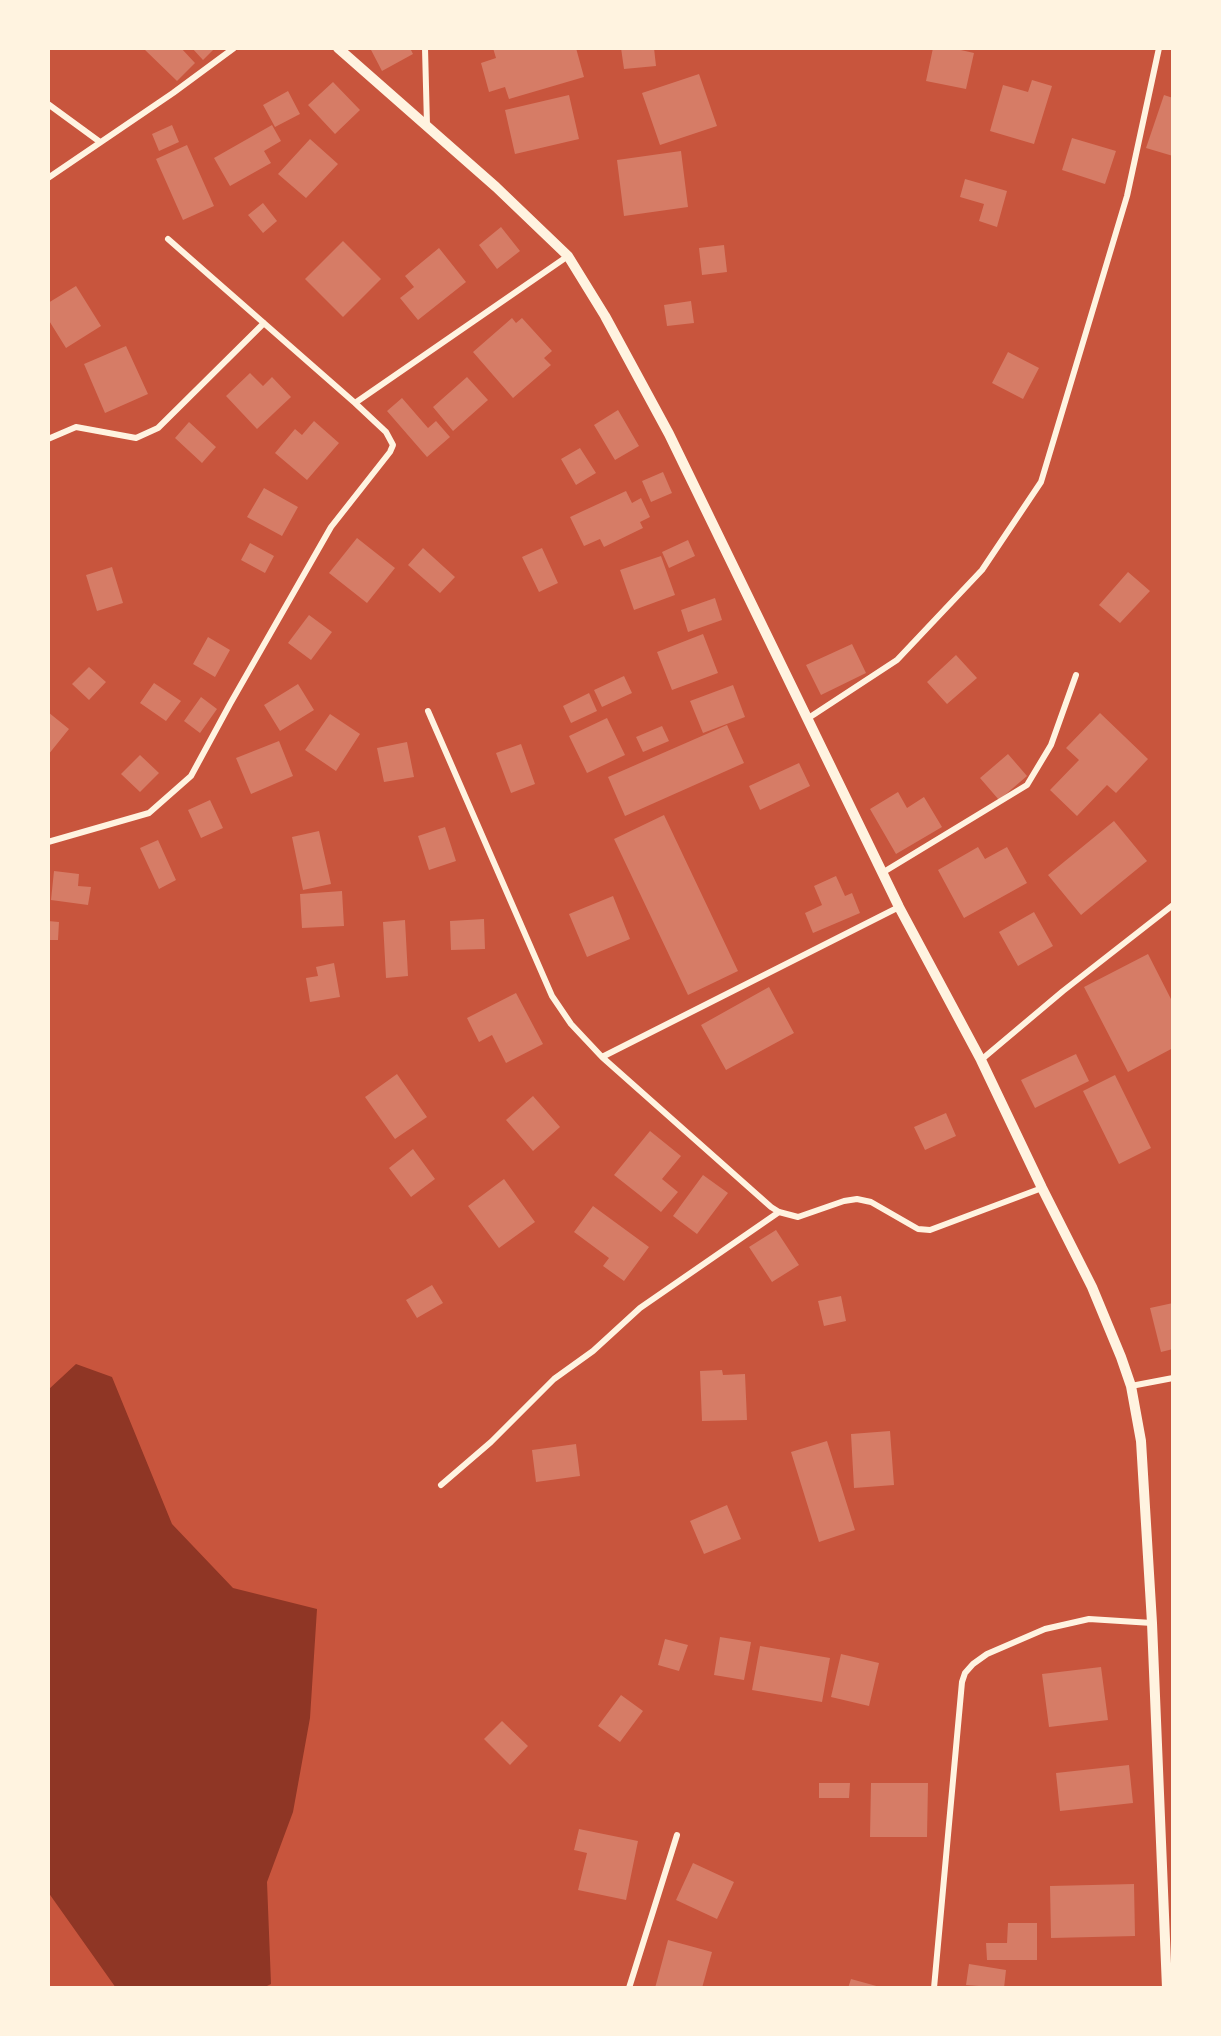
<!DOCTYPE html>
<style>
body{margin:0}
#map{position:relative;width:1221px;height:2036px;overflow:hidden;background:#c8553d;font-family:Ubuntu,sans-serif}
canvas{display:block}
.frame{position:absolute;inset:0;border:50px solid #fff3e0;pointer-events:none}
</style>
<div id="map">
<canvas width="1221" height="2036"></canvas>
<div class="frame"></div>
</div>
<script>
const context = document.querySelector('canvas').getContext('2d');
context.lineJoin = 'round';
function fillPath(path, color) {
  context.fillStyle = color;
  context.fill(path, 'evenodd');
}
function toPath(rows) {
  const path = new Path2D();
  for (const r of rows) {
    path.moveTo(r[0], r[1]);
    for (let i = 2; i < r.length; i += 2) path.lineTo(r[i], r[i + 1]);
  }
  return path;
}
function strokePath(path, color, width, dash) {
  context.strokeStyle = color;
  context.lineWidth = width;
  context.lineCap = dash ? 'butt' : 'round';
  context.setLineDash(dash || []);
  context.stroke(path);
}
fillPath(toPath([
 [76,1364,112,1377,172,1524,233,1588,317,1609,310,1718,293,1812,267,1882,271,1984,263,1988,116,1988,48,1892,48,1390]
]), '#8f3625');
fillPath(toPath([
 [143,48,181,48,195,63,177,81],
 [192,48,215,48,203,60],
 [370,48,410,48,413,54,382,71],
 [493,48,576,48,584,77,509,99,505,87,489,92,481,63,496,58],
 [621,48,654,48,656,66,624,69],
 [933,48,952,48,974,53,966,89,926,81],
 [699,74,717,126,660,145,642,93],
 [1032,80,1052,86,1034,144,990,131,1003,85,1028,92],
 [333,82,360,110,335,134,308,105],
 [288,91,300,114,275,127,263,105],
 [569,95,579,139,515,154,505,110],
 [1164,95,1173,98,1173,156,1146,148],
 [172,125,179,142,159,151,152,134],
 [272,125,281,141,264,151,271,163,230,186,214,158],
 [1072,138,1116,151,1105,184,1062,170],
 [310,139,338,164,306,198,278,174],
 [187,145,214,206,183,220,156,159],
 [681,151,688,207,624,216,617,160],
 [965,179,1007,191,997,227,979,221,984,204,960,197],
 [263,203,277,221,263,233,248,215],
 [501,227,520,251,497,269,479,245],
 [343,241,381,279,343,317,305,279],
 [724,245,727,272,702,275,699,248],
 [439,248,466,282,418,320,400,298,414,287,405,276],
 [76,286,101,326,66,348,48,319,48,303],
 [691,301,694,323,667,326,664,305],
 [512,318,516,323,522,318,552,351,544,358,551,365,513,398,473,352],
 [126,346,148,394,105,413,84,364],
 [1008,352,1039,368,1023,399,992,383],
 [250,373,263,386,272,377,291,397,257,429,226,396],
 [467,377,488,400,453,431,433,407],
 [402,398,428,428,436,421,450,437,427,457,387,411],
 [618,410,639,446,615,460,594,425],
 [314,421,339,443,307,480,275,453,295,429,302,435],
 [189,422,216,447,202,463,175,438],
 [580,448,596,473,576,485,561,459],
 [663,472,672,493,651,502,642,481],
 [264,488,298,507,282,536,247,517],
 [626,491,632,503,641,498,650,517,640,522,643,528,604,547,600,539,584,546,570,517],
 [357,538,395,568,367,603,329,573],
 [688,540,695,556,669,568,662,552],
 [250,543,274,556,265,573,241,560],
 [423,548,455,577,440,593,408,565],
 [542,548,558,583,539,592,522,557],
 [661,556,675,595,634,610,620,570],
 [112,567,123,603,97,611,86,575],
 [1128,572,1150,591,1120,623,1099,605],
 [715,598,722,620,688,632,681,610],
 [309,615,332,632,311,660,288,643],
 [703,634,718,673,672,690,657,652],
 [208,637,230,650,215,677,193,664],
 [852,644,866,673,821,695,806,665],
 [956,655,977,678,947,704,927,682],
 [89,667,106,682,89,700,72,684],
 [624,676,632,693,602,707,594,690],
 [154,683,181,701,166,721,140,703],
 [298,684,314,710,280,731,264,705],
 [733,685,745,717,703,733,690,701],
 [589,693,597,711,571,723,563,706],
 [201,697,217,709,200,733,184,721],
 [48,712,69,729,48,755],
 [1100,713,1148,759,1116,793,1107,785,1077,816,1050,790,1079,760,1066,748],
 [330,714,360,734,336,771,305,750],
 [607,718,625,755,587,773,569,736],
 [727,725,744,763,625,816,608,777],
 [662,726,669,741,643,752,636,737],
 [279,741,293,776,251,794,236,758],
 [407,742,414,777,384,782,377,748],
 [521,744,535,784,511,793,496,753],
 [1008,754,1027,776,999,800,980,778],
 [140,755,159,773,140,792,121,774],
 [799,763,810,786,760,810,749,786],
 [898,792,907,808,924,797,942,827,896,854,870,809],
 [210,800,223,828,201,838,188,810],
 [664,815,738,971,688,995,614,839],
 [1114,821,1147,861,1081,915,1048,875],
 [445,827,456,861,429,870,418,836],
 [319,831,331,884,303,890,292,837],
 [158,840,176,880,159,889,140,848],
 [978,847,985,859,1007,847,1027,883,964,918,938,870],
 [54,871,79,874,78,886,91,887,88,905,51,900],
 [836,876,845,896,852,893,860,913,813,933,805,913,822,905,814,886],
 [342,891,344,926,302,928,300,894],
 [613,896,630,939,587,957,569,914],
 [1034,912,1053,946,1018,966,999,932],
 [484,919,485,949,451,950,450,921],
 [405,920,408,976,386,978,383,922],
 [48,921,59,922,58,940,48,940],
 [1148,954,1173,1003,1173,1048,1128,1072,1084,987],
 [334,963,340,997,310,1002,306,978,318,976,316,967],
 [769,987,794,1033,726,1070,701,1025],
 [516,993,543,1044,506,1063,492,1035,479,1042,467,1018],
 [1076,1054,1089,1081,1035,1108,1021,1080],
 [397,1074,427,1117,395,1139,365,1097],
 [1115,1075,1151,1148,1119,1164,1083,1091],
 [533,1096,560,1127,533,1151,506,1120],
 [946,1113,956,1136,925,1150,914,1127],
 [650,1131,681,1156,662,1179,678,1192,661,1212,614,1175],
 [413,1149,435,1179,411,1197,389,1168],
 [703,1175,728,1193,697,1234,673,1216],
 [504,1179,535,1222,499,1248,468,1206],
 [593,1206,649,1247,624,1281,603,1266,609,1258,574,1232],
 [776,1230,799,1265,772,1282,749,1247],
 [432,1285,443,1303,417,1318,406,1300],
 [841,1296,846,1321,824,1326,818,1301],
 [1173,1303,1173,1349,1161,1352,1150,1308],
 [722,1370,723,1375,745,1374,747,1420,702,1421,700,1371],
 [890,1431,894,1485,854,1488,851,1434],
 [827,1441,855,1530,819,1542,791,1452],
 [576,1444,580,1476,536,1482,532,1450],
 [727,1505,741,1539,704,1554,690,1521],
 [720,1637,751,1642,744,1680,714,1675],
 [665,1639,688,1645,679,1671,658,1665],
 [760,1646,830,1658,822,1702,752,1690],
 [841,1654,879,1663,869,1706,831,1697],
 [1101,1667,1108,1720,1049,1727,1042,1674],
 [621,1695,643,1711,620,1742,598,1726],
 [502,1721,528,1746,510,1765,484,1739],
 [1129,1765,1133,1803,1060,1811,1056,1773],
 [819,1783,850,1783,849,1798,819,1798],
 [871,1783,928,1783,927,1837,870,1837],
 [579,1829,638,1841,626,1900,578,1890,587,1853,574,1850],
 [693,1863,734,1882,717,1919,676,1900],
 [1134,1884,1135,1936,1051,1938,1050,1886],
 [1008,1923,1037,1923,1037,1960,987,1960,986,1943,1007,1943],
 [668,1940,712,1952,702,1988,655,1988],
 [969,1964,1006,1970,1004,1988,966,1985],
 [851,1979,880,1987,880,1988,848,1988]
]), '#d67c66');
strokePath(toPath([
 [425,48,427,125],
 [48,104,100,142],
 [48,178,173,93,234,48],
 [355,403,568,256],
 [48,439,76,427,136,438,158,428,264,323],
 [428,711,552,996,571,1024,602,1057,771,1207,779,1212,798,1217,844,1201,857,1199,871,1202,918,1229,930,1230,1042,1188],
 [807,719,897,660,982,570,1041,482,1127,196,1159,48],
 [48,842,149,813,191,776,230,704,331,527,390,452,393,445,386,432,355,403,168,239],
 [882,873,1027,785,1051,745,1076,675],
 [602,1057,899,907],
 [981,1060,1063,991,1173,905],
 [1131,1386,1173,1378],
 [441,1485,491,1442,554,1379,593,1351,640,1308,779,1212],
 [629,1988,677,1835],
 [934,1988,962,1682,965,1673,973,1664,987,1654,1045,1629,1089,1619,1152,1623]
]), '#fff3e0', 6);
strokePath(toPath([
 [338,48,496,187,568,256,605,316,669,434,899,907,981,1060,1042,1188,1092,1287,1121,1357,1131,1386,1141,1441,1152,1623,1167,1988]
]), '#fff3e0', 10);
</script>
